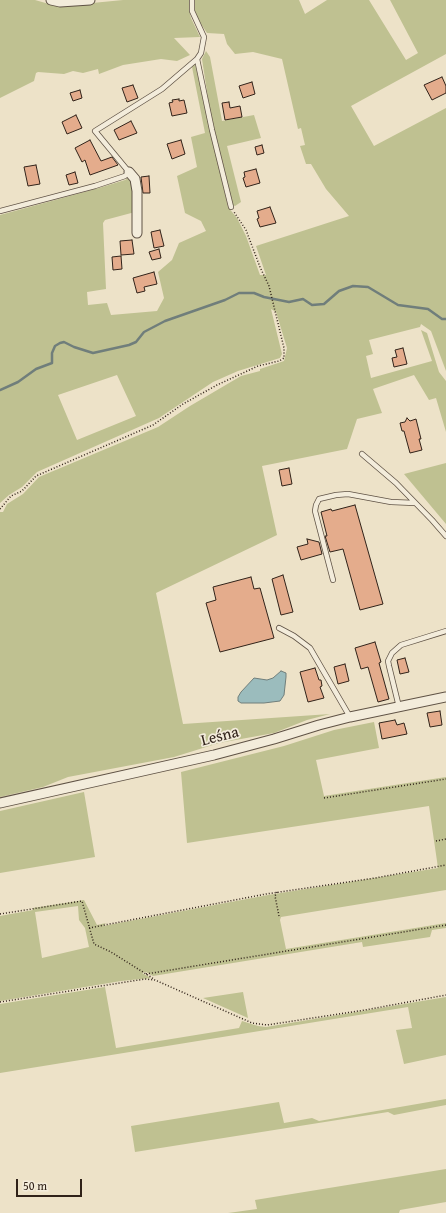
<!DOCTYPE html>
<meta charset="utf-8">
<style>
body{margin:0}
#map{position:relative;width:446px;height:1213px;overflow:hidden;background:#ede2c8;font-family:"Gentium Book Plus",serif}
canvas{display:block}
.scale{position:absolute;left:16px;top:1179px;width:66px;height:18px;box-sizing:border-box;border:2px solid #302219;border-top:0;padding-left:5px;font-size:12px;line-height:14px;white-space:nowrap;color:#302219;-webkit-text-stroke:3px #f3ecdb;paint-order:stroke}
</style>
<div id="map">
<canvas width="446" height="1213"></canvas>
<div class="scale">50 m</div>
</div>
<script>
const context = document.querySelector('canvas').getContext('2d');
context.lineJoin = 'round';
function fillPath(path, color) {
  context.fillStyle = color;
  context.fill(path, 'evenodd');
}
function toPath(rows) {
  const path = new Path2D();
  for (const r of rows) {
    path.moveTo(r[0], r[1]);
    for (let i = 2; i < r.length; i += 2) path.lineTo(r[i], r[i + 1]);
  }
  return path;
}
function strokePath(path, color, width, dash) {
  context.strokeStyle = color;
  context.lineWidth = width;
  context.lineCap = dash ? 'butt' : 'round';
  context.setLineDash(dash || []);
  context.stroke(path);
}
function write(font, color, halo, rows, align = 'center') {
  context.font = font + ' "Gentium Book Plus",serif';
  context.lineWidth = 3.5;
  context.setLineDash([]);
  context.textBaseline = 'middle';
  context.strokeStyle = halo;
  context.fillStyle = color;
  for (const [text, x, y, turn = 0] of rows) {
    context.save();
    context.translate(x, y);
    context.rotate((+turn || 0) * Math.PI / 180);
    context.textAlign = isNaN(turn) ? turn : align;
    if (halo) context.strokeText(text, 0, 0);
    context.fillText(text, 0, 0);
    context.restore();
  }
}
fillPath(toPath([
 [0,0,35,0,49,4,72,5,123,0,189,0,189,9,191,18,200,37,174,38,190,55,177,61,161,59,123,65,99,74,98,69,83,73,73,71,64,74,38,72,36,73,34,81,0,98],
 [195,0,299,0,305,14,327,0,369,0,406,60,418,53,390,0,446,0,446,54,351,106,374,146,446,108,446,371,431,331,421,324,420,327,369,340,373,354,366,356,371,378,432,361,421,330,427,333,439,372,446,381,446,432,436,398,429,400,414,375,373,389,382,413,357,419,347,449,262,466,277,535,156,593,183,724,330,714,307,720,274,733,219,743,174,757,68,777,43,787,0,797,0,512,3,512,7,504,23,494,39,477,158,427,190,406,241,376,260,371,260,369,284,361,287,348,276,312,271,309,282,354,280,358,238,371,213,382,159,418,37,472,22,487,9,495,0,503,0,215,99,188,125,180,130,177,133,180,135,212,105,220,103,223,106,289,87,292,88,305,107,303,111,315,157,311,164,298,158,272,172,260,179,243,206,231,201,221,185,213,177,176,197,167,191,137,205,133,192,67,195,64,228,207,237,218,246,236,260,275,266,275,256,246,349,216,326,189,311,164,306,164,300,146,305,145,301,128,298,129,282,59,253,52,235,54,227,44,224,34,207,33,199,21,195,11],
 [117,375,136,416,77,440,58,395],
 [206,51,210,57,222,121,254,115,261,138,227,146,241,202,235,206,233,205,210,111,202,59],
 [446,463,446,524,404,474],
 [374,722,379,748,316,760,324,796,446,777,446,890,281,917,280,920,286,949,446,923,446,928,432,930,430,937,363,947,362,942,153,976,146,972,142,973,151,978,121,981,0,1001,0,916,33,910,33,908,84,900,97,925,106,923,103,926,268,895,438,868,429,806,187,843,181,772,284,746,334,730],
 [78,906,79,920,85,928,89,947,42,958,35,912],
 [84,792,95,857,0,873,0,811],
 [105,987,116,1048,239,1028,242,1021,258,1026,266,1027,446,997,446,1055,404,1064,396,1030,412,1028,408,1007,0,1073,0,1004],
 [243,992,248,1018,203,998],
 [446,1099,446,1105,394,1115,388,1112,135,1152,131,1126,279,1102,284,1123,312,1118,319,1121],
 [446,1169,446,1202,400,1210,399,1213,228,1213,257,1209,255,1200]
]), '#bfc191');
const water = toPath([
 [281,671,286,673,286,677,284,695,280,701,264,703,241,703,238,701,238,697,241,692,254,678,267,680,273,678,281,671]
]);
fillPath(water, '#9bbcbd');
strokePath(water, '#707e7b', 1);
strokePath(toPath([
 [0,390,18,382,36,369,52,363,52,353,55,346,60,343,64,342,74,347,93,353,129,345,136,342,144,332,165,321,225,300,239,293,254,293,264,297,289,302,303,299,312,305,324,304,339,291,353,286,368,287,398,305,428,309,442,319,446,319]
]), '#707e7b', 2.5);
const building = toPath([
 [442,77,446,86,446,93,432,100,424,85,442,77],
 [252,82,255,94,243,98,239,86,252,82],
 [133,85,138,98,127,102,122,88,133,85],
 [80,90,82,98,73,101,70,93,80,90],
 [179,99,179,101,184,100,187,113,172,116,169,103,173,102,172,100,179,99],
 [229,102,230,108,240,106,242,117,225,120,222,103,229,102],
 [76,115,82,128,67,134,62,122,76,115],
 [131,121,137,133,119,140,114,130,131,121],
 [90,140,101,161,112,157,118,165,90,175,85,160,82,162,75,148,90,140],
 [181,140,185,154,172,159,167,144,181,140],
 [262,145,264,153,257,155,255,147,262,145],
 [36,165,40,184,28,186,24,167,36,165],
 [256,169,260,183,246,187,243,178,245,177,244,172,256,169],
 [75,172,78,183,69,185,66,175,75,172],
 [149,176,150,193,143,193,141,177,149,176],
 [270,207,276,223,260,227,257,219,259,218,257,211,270,207],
 [160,230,164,246,154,248,151,232,160,230],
 [132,240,134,254,121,255,120,241,132,240],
 [159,249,161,258,152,260,149,252,159,249],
 [121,256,122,269,113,270,112,257,121,256],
 [154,272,157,284,144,287,145,291,137,293,133,278,154,272],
 [403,348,407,364,394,367,392,358,397,357,395,350,403,348],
 [407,418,410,421,416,419,421,439,419,439,422,450,410,453,404,431,402,431,400,423,405,422,407,418],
 [289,468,292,484,282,486,279,470,289,468],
 [355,505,383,604,360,610,343,549,330,552,325,536,327,536,321,512,331,509,332,511,355,505],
 [307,539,319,542,322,554,301,560,297,547,308,544,307,539],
 [283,575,293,612,281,615,272,579,283,575],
 [251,577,254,589,260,588,274,638,220,652,206,603,216,600,213,587,251,577],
 [375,642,381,662,379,663,389,699,378,702,368,667,361,669,355,648,375,642],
 [405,658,409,672,400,674,397,660,405,658],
 [345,664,349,681,338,684,334,667,345,664],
 [315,668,319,680,321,680,322,686,320,687,324,698,308,702,300,672,315,668],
 [440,711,442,725,430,727,427,713,440,711],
 [395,720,397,725,404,723,407,734,382,739,379,723,395,720]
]);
fillPath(building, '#e4ac8c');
strokePath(building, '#302219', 1);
const service = toPath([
 [197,59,212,130,231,207],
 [0,211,95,186,125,176,129,172,95,131,162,89,197,59,201,53,204,37,192,11,192,0],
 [362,454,396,483,432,520,446,536],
 [333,580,315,511,316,505,319,499,336,495,348,494,391,502,415,503],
 [279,628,294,636,310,648,350,717],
 [399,707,389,666,388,661,392,653,401,645,446,631]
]);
const minor = toPath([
 [51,0,60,2,90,0],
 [129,172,135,179,137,191,137,233],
 [0,803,214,755,274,739,319,725,350,717,446,697]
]);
strokePath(service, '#5f5245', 6);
strokePath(minor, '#5f5245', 11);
strokePath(toPath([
 [0,509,11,496,22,491,36,476,153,425,183,404,217,385,258,366,279,361,284,358,284,348,269,286,260,267,246,230,234,212],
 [324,798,446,779],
 [436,841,446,839],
 [277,892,275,896,279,916],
 [0,914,82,901,94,944,111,952,154,979],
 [89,928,266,894,375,878,446,865],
 [146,974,446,925],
 [0,1002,145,979,155,980,252,1023,267,1025,365,1010,446,995]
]), '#302219', 1.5, [1, 2]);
strokePath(service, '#f3ecdb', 4.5);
strokePath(minor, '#f3ecdb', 9);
write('16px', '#302219', '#f3ecdb', [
 ["Leśna",220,737,-14]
]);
</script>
